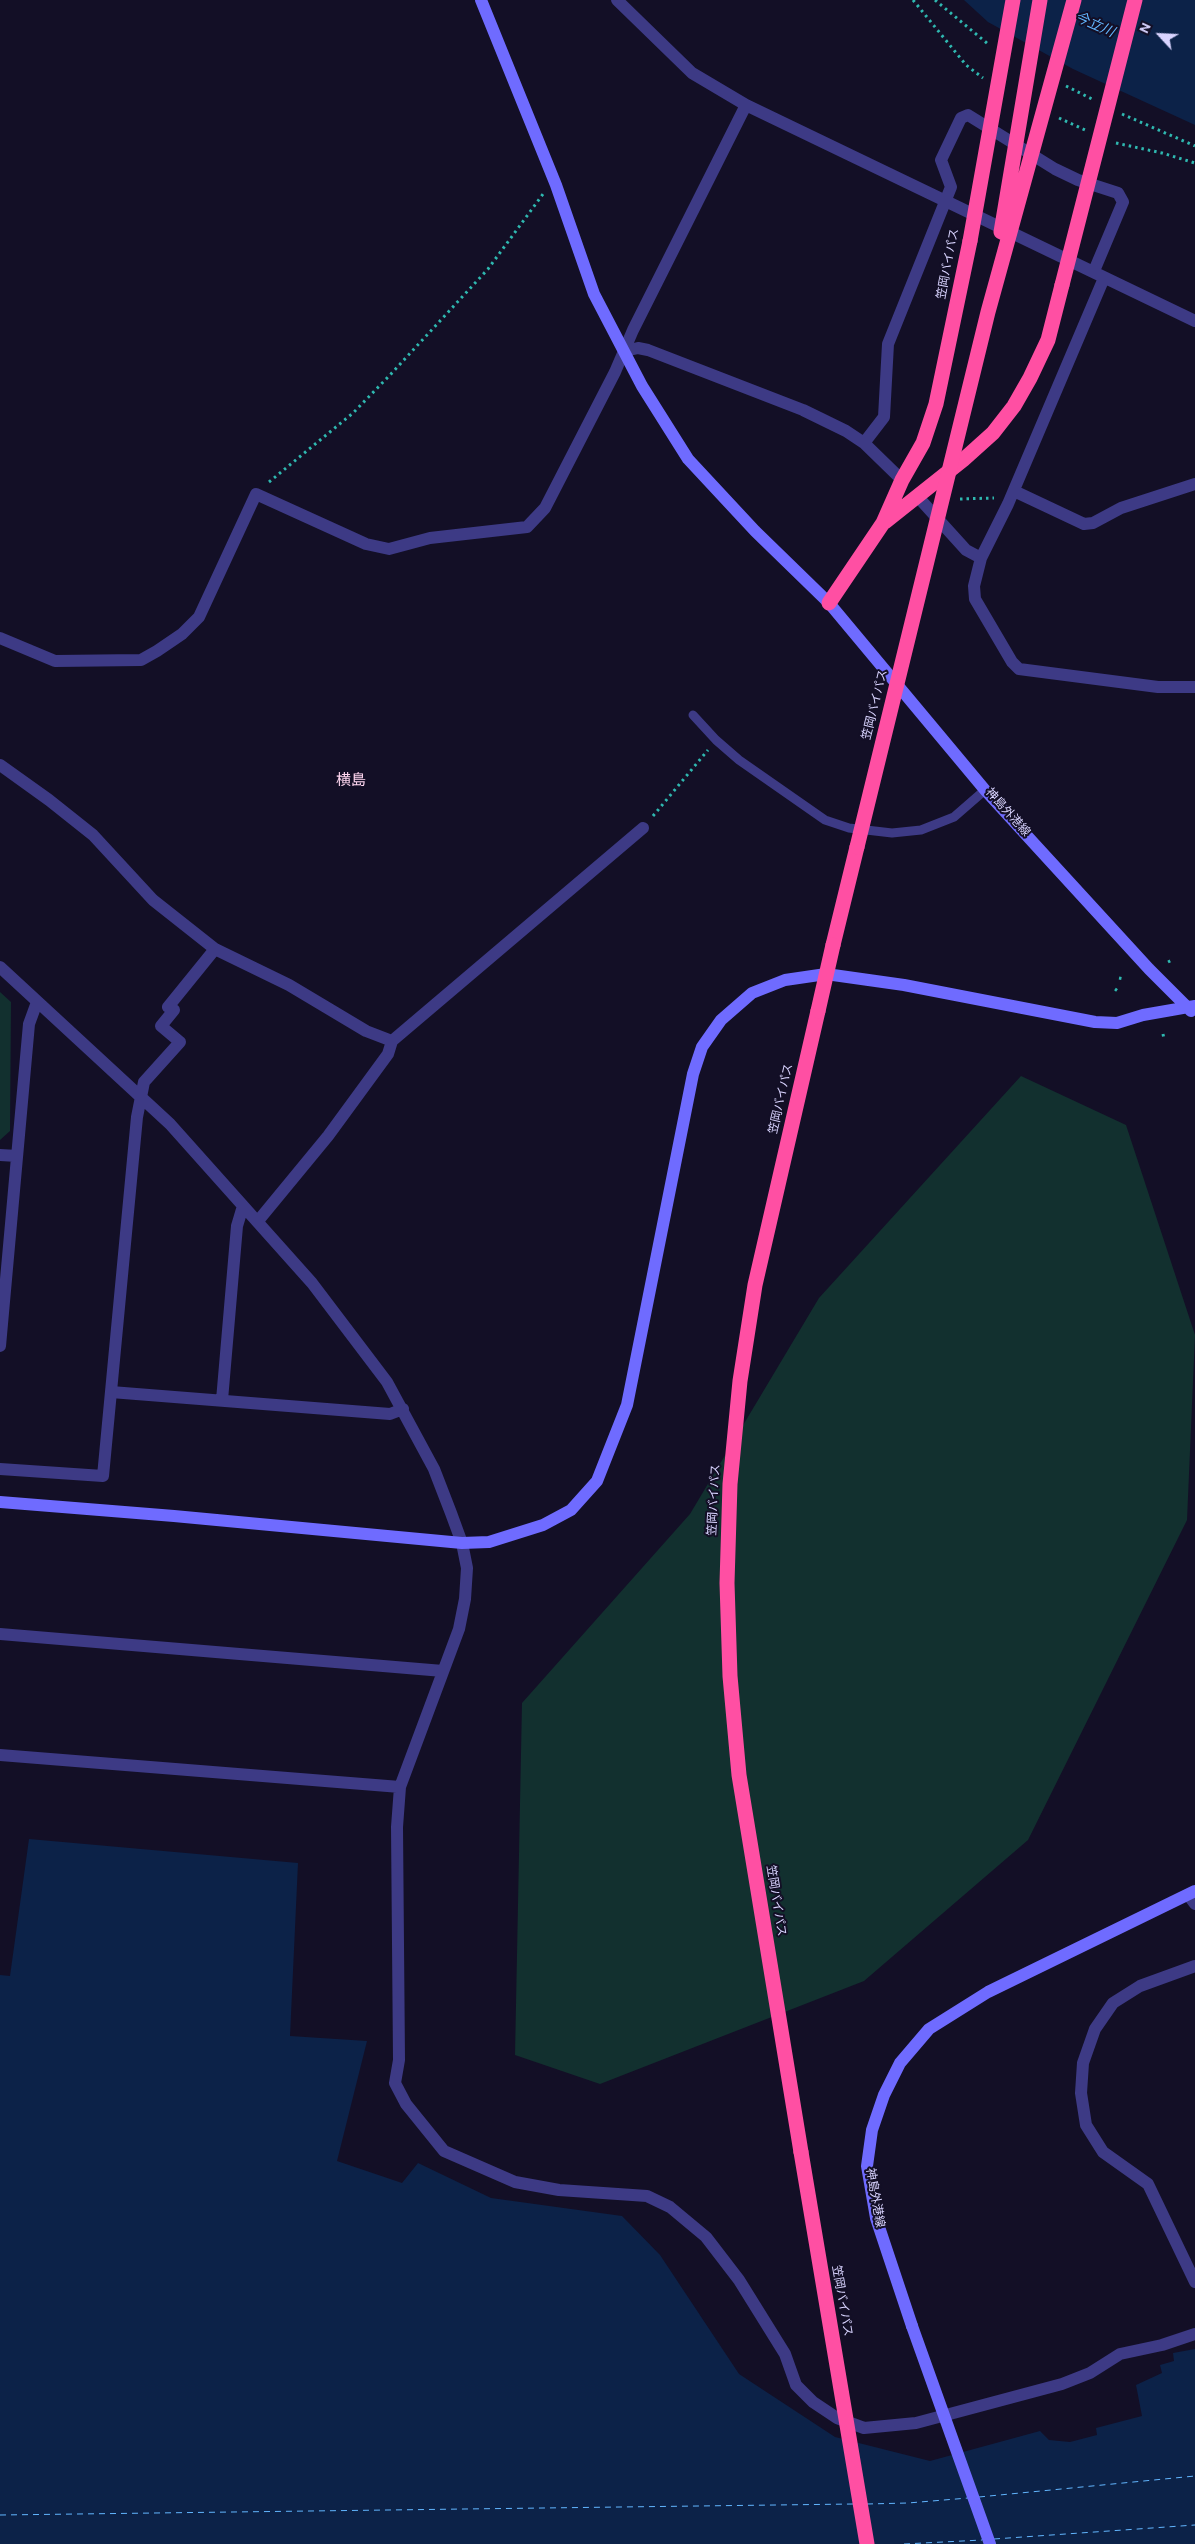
<!DOCTYPE html>
<meta charset="utf-8">
<style>
body{margin:0}
#map{position:relative;width:1195px;height:2544px;overflow:hidden;background:#130f26;font-family:Overpass,sans-serif}
canvas{display:block}
.north{position:absolute;left:1135px;top:10px;width:50px;height:50px;-webkit-text-stroke:4px #130f26;paint-order:stroke;rotate:295deg;font-size:14px;font-weight:700;line-height:20px;text-align:center;color:#d9d4ff}
.north::after{content:'';display:block;margin:auto;width:18px;height:22px;background:#d9d4ff;clip-path:polygon(50% 0,100% 100%,50% 72%,0 100%)}
</style>
<div id="map">
<canvas width="1195" height="2544"></canvas>
<div class="north">N</div>
</div>
<script>
const context = document.querySelector('canvas').getContext('2d');
context.lineJoin = 'round';
function fillPath(path, color) {
  context.fillStyle = color;
  context.fill(path, 'evenodd');
}
function toPath(rows) {
  const path = new Path2D();
  for (const r of rows) {
    path.moveTo(r[0], r[1]);
    for (let i = 2; i < r.length; i += 2) path.lineTo(r[i], r[i + 1]);
  }
  return path;
}
function strokePath(path, color, width, dash) {
  context.strokeStyle = color;
  context.lineWidth = width;
  context.lineCap = dash ? 'butt' : 'round';
  context.setLineDash(dash || []);
  context.stroke(path);
}
function write(font, color, halo, rows, align = 'center') {
  context.font = font + ' Overpass,"Noto Sans JP",sans-serif';
  context.lineWidth = 4;
  context.setLineDash([]);
  context.textBaseline = 'middle';
  context.strokeStyle = halo;
  context.fillStyle = color;
  for (const [text, x, y, turn = 0] of rows) {
    context.save();
    context.translate(x, y);
    context.rotate((+turn || 0) * Math.PI / 180);
    context.textAlign = isNaN(turn) ? turn : align;
    if (halo) context.strokeText(text, 0, 0);
    context.fillText(text, 0, 0);
    context.restore();
  }
}
fillPath(toPath([
 [0,992,11,1002,10,1131,0,1140],
 [1021,1076,1126,1125,1195,1335,1187,1520,1028,1840,864,1981,600,2084,515,2055,522,1703,690,1514,819,1298]
]), '#12302f');
fillPath(toPath([
 [964,0,1195,0,1195,125,1073,69,988,22],
 [29,1839,298,1863,290,2036,367,2041,337,2161,402,2183,418,2163,491,2198,622,2216,660,2255,739,2374,835,2437,930,2461,1040,2431,1049,2440,1070,2442,1097,2435,1096,2428,1142,2416,1136,2385,1162,2373,1160,2365,1174,2361,1173,2353,1195,2349,1195,2544,0,2544,0,1975,10,1976]
]), '#0c2248');
strokePath(toPath([
 [979,2497,1195,2476],
 [867,2504,908,2503,968,2498],
 [0,2515,853,2504],
 [994,2539,1195,2525],
 [904,2544,982,2540]
]), '#62b6ff', 1, [6, 5]);
strokePath(toPath([
 [913,0,966,65,983,78],
 [935,0,988,44],
 [1066,86,1092,99],
 [1122,114,1195,146],
 [1059,118,1085,130],
 [1116,143,1162,153,1195,163],
 [269,482,353,413,390,375,488,269,543,194],
 [960,499,994,498],
 [653,816,708,750],
 [1168,962,1172,960],
 [1119,978,1124,979],
 [1115,989,1119,992],
 [1163,1034,1164,1039]
]), '#2fb8b0', 3, [2.5, 4]);
strokePath(toPath([
 [693,715,716,740,739,760,825,820,849,828,892,833,921,830,954,817,985,790]
]), '#3d3a85', 9);
strokePath(toPath([
 [617,0,692,73,746,105,1195,321],
 [1104,278,1008,504,981,558,974,586,975,599,1012,662,1019,669,1158,687,1195,687],
 [625,351,638,348,648,350,803,410,846,431,864,443],
 [902,480,864,443,884,417,888,344,951,187,941,160,961,118,968,115,1055,169,1078,180,1118,193,1123,202,1094,271],
 [1014,491,1084,524,1093,523,1121,508,1195,484],
 [918,497,966,550,981,558],
 [0,638,55,661,141,660,157,651,182,634,199,617,256,494,366,544,389,549,430,538,527,527,545,508,615,372,633,330,746,105],
 [0,765,49,800,93,835,153,900,215,949,289,985,366,1031,392,1041],
 [0,967,170,1124,312,1283,387,1382,434,1469,451,1513,462,1543,467,1568,465,1599,459,1629,400,1787,397,1827,399,2060,395,2083,406,2104,444,2151,515,2182,559,2190,647,2196,670,2207,706,2237,739,2280,785,2354,796,2385,813,2402,837,2418,864,2428,916,2423,1062,2384,1090,2373,1120,2354,1162,2345,1195,2334],
 [0,1155,17,1156],
 [258,1221,328,1136,388,1054,392,1041,643,828],
 [0,1346,29,1024,37,1002],
 [111,1392,390,1414,403,1409],
 [222,1400,237,1226,243,1206],
 [0,1469,103,1476,137,1117,144,1082,180,1042,161,1026,174,1010,168,1007,215,949],
 [0,1634,443,1671],
 [0,1755,400,1787],
 [1189,1896,1195,1904],
 [1195,1966,1140,1986,1113,2003,1095,2029,1083,2063,1081,2093,1086,2125,1103,2152,1148,2184,1195,2282]
]), '#3d3a85', 12);
strokePath(toPath([
 [481,0,556,185,594,294,642,386,688,459,755,531,829,603,985,790,1149,969,1191,1011],
 [0,1502,174,1516,462,1543,489,1542,543,1525,571,1510,597,1481,627,1405,693,1074,702,1047,721,1020,752,993,785,980,826,974,904,985,1095,1022,1117,1023,1143,1015,1195,1006],
 [912,2326,876,2218,867,2166,872,2130,884,2095,900,2063,929,2029,988,1992,1195,1891]
]), '#6f6bff', 12);
strokePath(toPath([
 [885,522,963,460,993,433,1014,406,1030,378,1048,340,1062,285],
 [829,603,883,523,902,480,923,443,936,404,970,241],
 [833,945,857,847],
 [801,2152,739,1775,730,1676,727,1583,730,1484,740,1381,755,1285,818,1011]
]), '#ff4fa3', 15);
strokePath(toPath([
 [912,2326,990,2544]
]), '#6f6bff', 12);
strokePath(toPath([
 [1001,232,1040,0],
 [970,241,1013,0],
 [1062,285,1135,0],
 [857,847,988,312,1074,0],
 [818,1011,833,945],
 [801,2152,867,2544]
]), '#ff4fa3', 15);
write('12px', '#d9d4ff', '#130f26', [
 ["笠岡バイパス",949,264,-79],
 ["笠岡バイパス",876,705,-76],
 ["神島外港線",1007,813,48],
 ["笠岡バイパス",782,1099,-77],
 ["笠岡バイパス",715,1500,-87],
 ["笠岡バイパス",775,1901,81],
 ["神島外港線",874,2198,80],
 ["笠岡バイパス",841,2301,80]
]);
write('italic 14px', '#62b6ff', '#130f26', [
 ["今立川",1094,26,24]
]);
write('15px', '#ffd6f0', '#130f26', [
 ["横島",351,782]
]);
</script>
